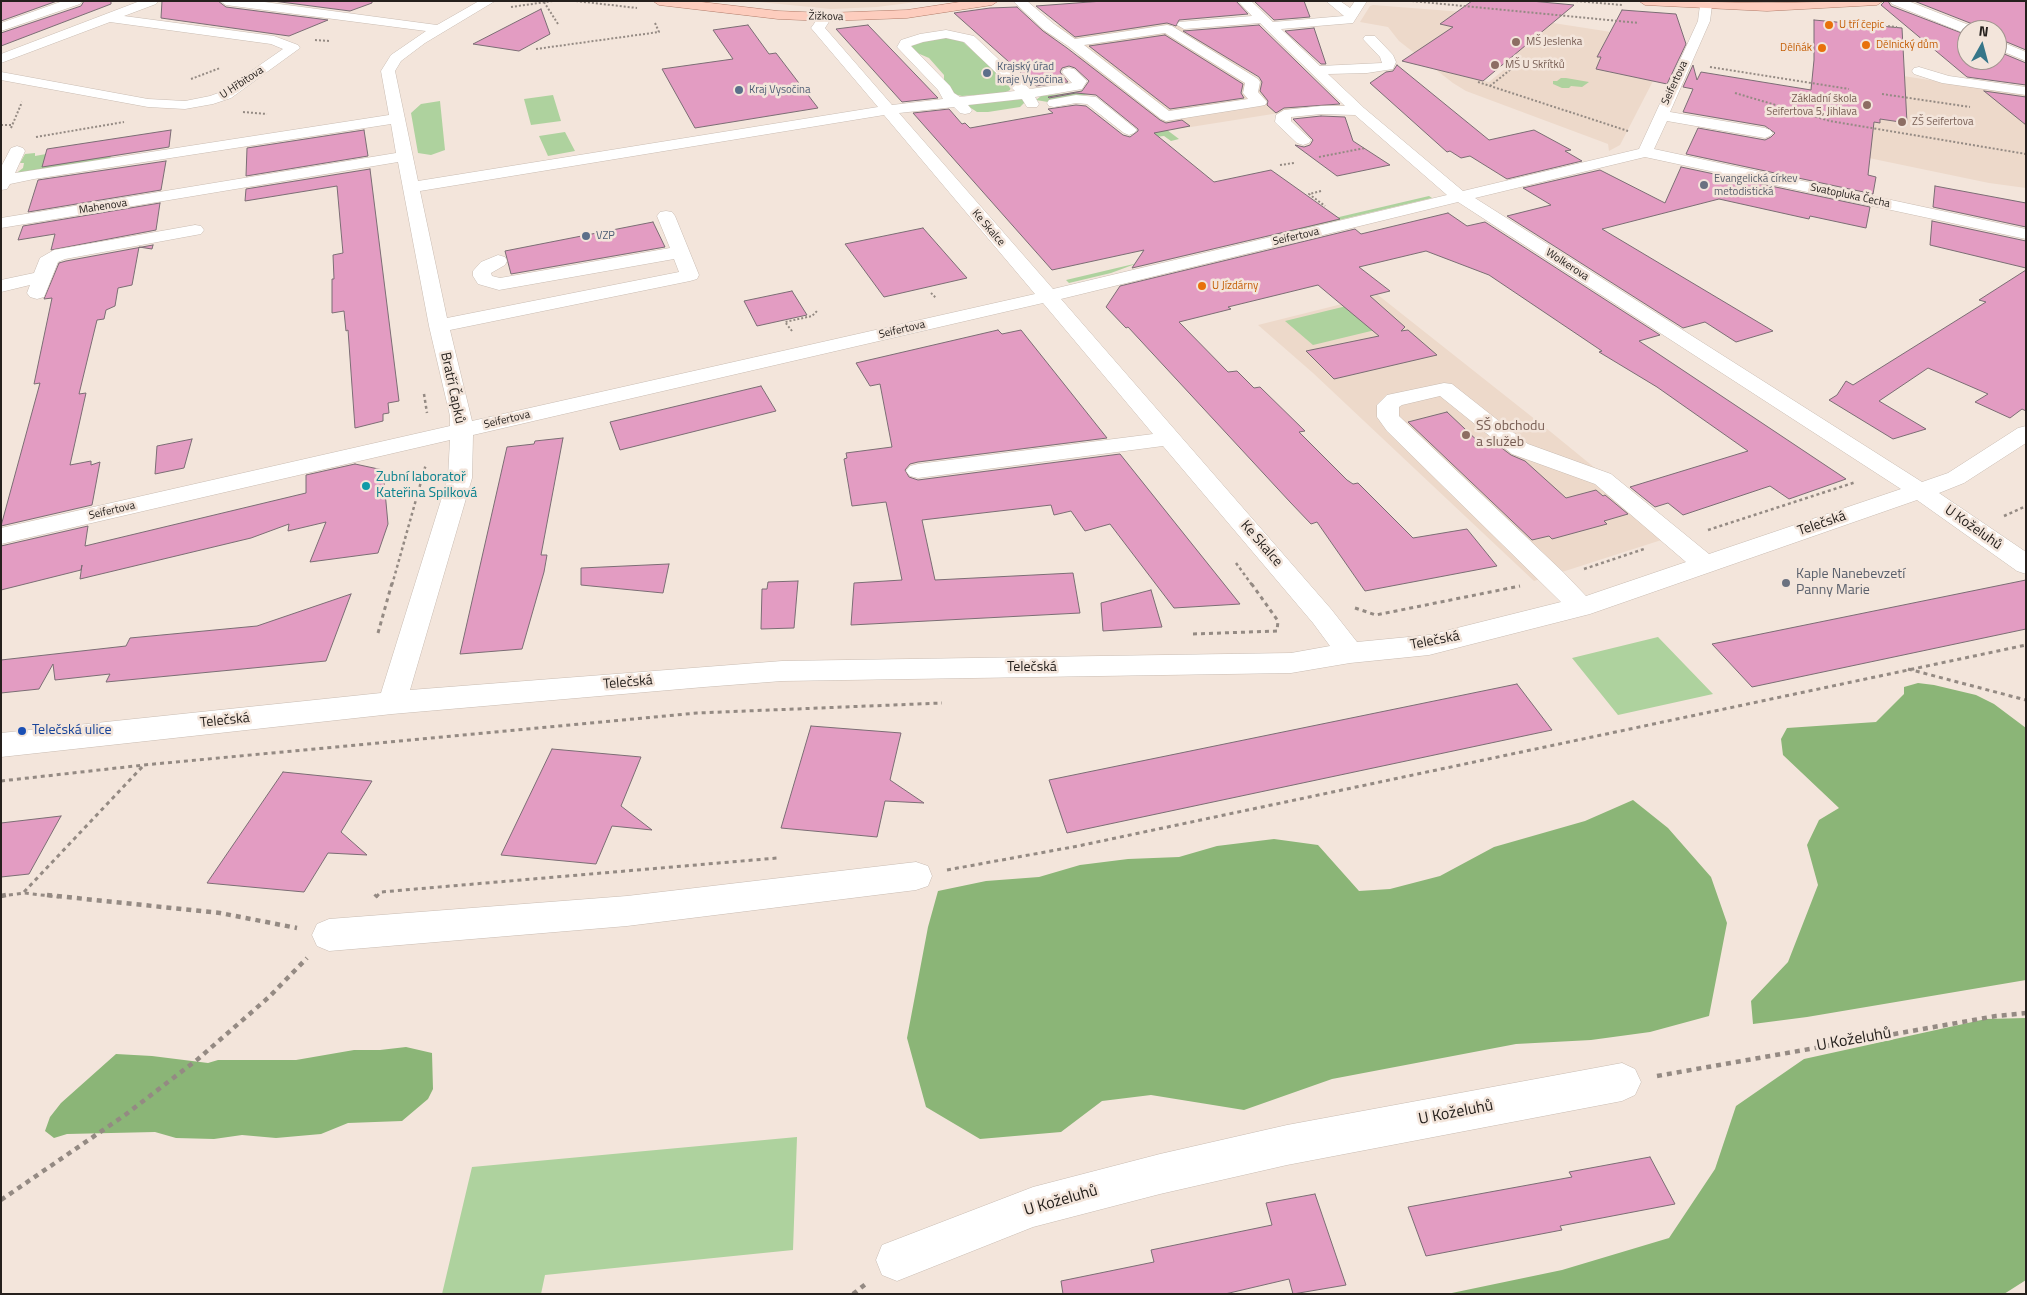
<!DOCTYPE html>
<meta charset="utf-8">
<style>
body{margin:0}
#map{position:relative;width:2027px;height:1295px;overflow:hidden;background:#f3e5db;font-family:"Titillium Web",sans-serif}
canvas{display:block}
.frame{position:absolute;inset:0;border:2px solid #25201d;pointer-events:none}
.north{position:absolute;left:1957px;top:20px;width:50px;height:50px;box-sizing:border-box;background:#f3e5db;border:1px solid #a1968f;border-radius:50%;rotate:7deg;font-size:14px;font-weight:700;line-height:20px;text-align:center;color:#25201d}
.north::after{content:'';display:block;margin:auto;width:18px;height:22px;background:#367689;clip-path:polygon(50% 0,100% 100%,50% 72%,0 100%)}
</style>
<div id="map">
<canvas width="2027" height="1295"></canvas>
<div class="frame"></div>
<div class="north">N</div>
</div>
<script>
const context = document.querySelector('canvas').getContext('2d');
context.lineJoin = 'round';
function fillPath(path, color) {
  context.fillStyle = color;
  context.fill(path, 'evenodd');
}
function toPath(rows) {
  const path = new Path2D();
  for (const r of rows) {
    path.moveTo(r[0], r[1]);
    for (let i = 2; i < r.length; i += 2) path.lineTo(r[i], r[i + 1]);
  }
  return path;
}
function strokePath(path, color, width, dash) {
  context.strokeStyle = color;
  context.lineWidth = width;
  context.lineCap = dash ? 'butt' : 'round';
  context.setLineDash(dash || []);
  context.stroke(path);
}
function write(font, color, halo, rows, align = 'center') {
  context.font = font + ' "Titillium Web",sans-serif';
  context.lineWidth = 5;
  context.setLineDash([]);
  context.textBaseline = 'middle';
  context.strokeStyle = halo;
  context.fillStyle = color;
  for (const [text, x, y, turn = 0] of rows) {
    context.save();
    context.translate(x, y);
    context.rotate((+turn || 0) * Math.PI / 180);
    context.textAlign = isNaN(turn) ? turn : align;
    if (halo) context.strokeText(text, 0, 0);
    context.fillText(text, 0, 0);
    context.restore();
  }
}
fillPath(toPath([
 [749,1,924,1,877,7,831,9],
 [1373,5,1502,15,1611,32,1601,51,1602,55,1597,56,1601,57,1596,69,1653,81,1620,145,1609,151,1608,144,1466,91,1453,83,1399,41,1388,27,1360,22,1370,6],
 [1449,17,1499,28,1480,33,1440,24],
 [1480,57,1511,64,1489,82,1458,75],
 [1158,11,1270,86,1287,95,1304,109,1172,130,1073,57,1080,56,1057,38,1050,39,1038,28],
 [1884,73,2026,95,2026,188,1989,183,1787,141,1781,104,1809,90,1812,80],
 [1378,295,1546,428,1677,535,1534,581,1313,373,1258,325]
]), '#edd9ca');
fillPath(toPath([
 [942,37,961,40,1011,86,1010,90,1004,93,962,96,953,94,944,80,944,75,929,58,915,52,910,46,912,43],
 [1561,78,1566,78,1589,82,1582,87,1571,86,1569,88,1562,88,1553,84,1553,81,1557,81],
 [1102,81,1179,139,1171,141,1164,136,1156,137,1142,131,1105,91,1048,102,1036,100,1041,96,1079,92],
 [553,95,561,121,531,125,524,99],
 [1020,98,1025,102,1020,107,988,112,977,112,968,106,969,104],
 [440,101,445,150,431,155,418,153,411,113,421,104],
 [565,132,575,151,548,156,539,136],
 [35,153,35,156,46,154,45,159,112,154,109,161,14,175,23,168,24,163,20,163,25,154],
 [1429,196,1432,198,1284,233,1263,237,1262,235],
 [1138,263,1111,273,1069,283,1066,280],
 [1367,301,1396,325,1313,345,1285,321],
 [1658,637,1713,694,1618,715,1572,658],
 [797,1137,793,1250,545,1275,541,1294,442,1294,472,1167]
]), '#aed29e');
fillPath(toPath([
 [1918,683,1934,685,1976,695,1994,704,2026,728,2026,980,1807,1017,1753,1024,1751,1001,1788,962,1818,885,1807,845,1819,820,1839,808,1783,755,1781,739,1787,728,1876,722,1904,694,1904,687],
 [1633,800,1668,828,1711,877,1727,923,1709,1016,1650,1032,1591,1040,1516,1044,1332,1079,1244,1110,1151,1095,1102,1101,1061,1132,980,1139,926,1107,907,1038,928,927,938,891,986,881,1039,877,1080,865,1128,859,1179,857,1217,846,1274,839,1318,845,1359,891,1390,889,1440,876,1494,847,1585,821],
 [2026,1018,2026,1280,2004,1294,1447,1294,1562,1270,1669,1238,1715,1169,1736,1106,1804,1059,1986,1019],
 [406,1047,432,1053,433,1089,428,1099,402,1121,348,1123,321,1134,276,1138,242,1135,214,1139,176,1138,155,1132,67,1134,54,1138,45,1131,50,1117,61,1103,116,1054,152,1056,208,1063,218,1060,296,1060,354,1050,380,1050]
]), '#8bb577');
const building = toPath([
 [1,1,57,1,1,21,1,1],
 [84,1,111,1,111,4,1,46,1,33,81,6,84,1],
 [162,1,218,1,226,7,328,20,289,36,161,18,162,1],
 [273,1,372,1,372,3,350,11,273,1],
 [1103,1,1236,1,1248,14,1179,20,1176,26,1167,23,1075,37,1036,6,1103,1],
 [1254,1,1304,1,1310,17,1274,20,1254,1],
 [1472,1,1531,1,1574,5,1483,81,1402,61,1453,27,1440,24,1472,1],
 [1885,1,1888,1,1891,6,1967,35,1967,60,1997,60,1997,51,2026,63,2026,85,1967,77,1881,5,1885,1],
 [1914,1,2026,1,2026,50,1997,38,1997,30,1978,30,1975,25,1914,1],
 [1017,7,1043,31,1067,48,1160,120,1166,123,1182,120,1190,126,1154,133,1214,182,1271,170,1340,219,1132,268,1144,250,1052,270,913,113,949,109,962,124,965,123,970,128,1053,113,1048,109,1076,105,1086,106,1123,135,1130,137,1138,131,1138,129,1096,95,1076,93,1049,98,1048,97,1082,91,1089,81,1075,68,1069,66,1062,68,1060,72,1068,82,1036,86,954,13,990,8,1017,7],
 [541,9,550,34,519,51,473,44,541,9],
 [1622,10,1676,14,1686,44,1667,84,1596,69,1601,57,1597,57,1622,10],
 [1814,20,1902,28,1907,123,1880,119,1880,123,1874,122,1868,175,1876,177,1873,194,1686,154,1698,128,1765,140,1771,137,1775,133,1765,126,1683,112,1693,89,1683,87,1693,65,1697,80,1701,72,1811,90,1814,60,1814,20],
 [748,25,769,54,776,53,818,108,695,128,662,69,733,59,713,30,748,25],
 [868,25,938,98,902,102,836,29,868,25],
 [1259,25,1340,104,1284,108,1276,113,1267,105,1268,101,1260,91,1262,82,1259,77,1183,31,1259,25],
 [1314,28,1326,64,1321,64,1285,31,1314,28],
 [1165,35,1243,84,1241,93,1244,98,1170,109,1089,46,1165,35],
 [1397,65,1489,140,1534,130,1571,150,1565,151,1582,161,1507,179,1470,156,1461,158,1450,151,1447,152,1370,83,1386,72,1393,71,1397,65],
 [1984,91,2026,97,2026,125,1984,91],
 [1321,116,1345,117,1353,141,1390,165,1337,176,1295,145,1304,147,1310,145,1313,140,1293,119,1321,116],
 [171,130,169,147,42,167,47,149,171,130],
 [364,130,368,156,246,176,247,148,364,130],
 [166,161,161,190,28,212,38,180,166,161],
 [1681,167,1870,207,1866,228,1810,216,1809,219,1719,199,1602,229,1773,331,1736,342,1705,322,1683,328,1507,216,1551,205,1523,188,1600,170,1665,203,1681,167],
 [370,169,399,401,388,403,389,413,383,414,383,421,355,428,348,330,346,331,344,311,332,313,332,279,334,279,333,255,343,253,337,186,245,201,246,189,370,169],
 [1935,186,2026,203,2026,227,1933,207,1935,186],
 [160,203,156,230,51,250,55,234,18,240,23,226,160,203],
 [1448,213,1467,226,1485,222,1660,335,1639,341,1846,479,1789,499,1770,486,1683,515,1668,503,1655,507,1630,487,1748,451,1657,387,1599,352,1602,351,1489,275,1426,251,1359,267,1390,291,1370,296,1405,327,1401,331,1408,330,1437,355,1334,379,1306,351,1379,336,1318,285,1228,307,1231,309,1179,322,1228,372,1237,371,1254,388,1260,387,1305,431,1299,432,1347,480,1353,484,1358,483,1413,538,1467,529,1497,566,1365,591,1317,522,1311,524,1290,502,1128,327,1126,328,1106,307,1120,286,1355,229,1361,234,1448,213],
 [1932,221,2026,241,2026,268,1930,245,1932,221],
 [653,222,665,247,511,274,505,251,653,222],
 [923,228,967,278,884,297,845,244,923,228],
 [153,245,152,249,139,247,132,285,118,288,115,306,106,310,104,319,97,320,79,394,86,393,70,465,91,461,91,465,100,462,92,505,1,526,40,383,34,384,52,298,44,299,59,263,66,261,153,245],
 [2026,270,2026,411,2022,409,2010,418,1975,402,1988,394,1928,368,1879,401,1926,429,1893,439,1829,400,1837,395,1846,381,1853,385,1986,302,1979,300,2026,270],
 [792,291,807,315,757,326,744,301,792,291],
 [998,330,1002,334,1021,330,1107,438,918,462,910,464,905,470,909,477,918,480,1120,454,1240,604,1174,608,1110,524,1085,531,1071,511,1054,515,1051,505,922,520,935,580,1073,573,1080,613,851,625,854,583,902,580,886,502,852,506,844,459,847,458,846,453,892,447,880,384,870,386,856,363,998,330],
 [761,386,776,411,620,450,610,422,761,386],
 [1447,412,1483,446,1495,443,1511,455,1525,461,1566,498,1596,490,1603,496,1605,495,1628,514,1604,521,1607,524,1552,539,1549,536,1532,540,1408,422,1447,412],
 [563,438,541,555,547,555,544,572,522,649,460,654,507,447,534,444,535,441,563,438],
 [192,439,184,468,155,474,157,446,192,439],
 [355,464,383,470,388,524,378,553,310,562,326,522,288,531,289,524,251,538,80,579,82,565,81,570,1,590,1,546,88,526,85,546,306,493,306,475,355,464],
 [669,564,663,593,581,585,581,568,669,564],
 [2026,580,2026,629,1752,687,1712,644,2026,580],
 [798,581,794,628,761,629,762,589,767,589,768,582,798,581],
 [1151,590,1162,627,1103,631,1101,603,1151,590],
 [351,594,326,661,106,682,110,674,55,680,53,664,39,689,1,693,1,660,126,646,130,638,257,626,351,594],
 [1517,684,1552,730,1067,833,1049,780,1517,684],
 [811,726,901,733,890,780,924,803,885,801,877,837,781,828,811,726],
 [552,749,641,757,621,806,652,830,612,826,596,864,501,855,552,749],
 [283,772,372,781,341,832,367,855,328,853,304,892,207,883,283,772],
 [61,816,29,874,1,877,1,823,61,816],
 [1650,1157,1675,1204,1560,1226,1562,1230,1426,1256,1408,1207,1572,1177,1569,1172,1650,1157],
 [1315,1194,1346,1285,1293,1294,1289,1279,1225,1294,1063,1294,1061,1281,1154,1262,1151,1250,1272,1225,1266,1203,1315,1194]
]);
fillPath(building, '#e39cc2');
strokePath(building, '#7b6d74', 1);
const minor = toPath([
 [63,1,82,1,80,4,1,31,1,23,63,1],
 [140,1,158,1,156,4,124,16,274,36,298,45,300,48,231,98,213,104,185,109,148,107,1,80,1,72,148,99,185,101,210,96,221,92,283,49,271,44,110,22,1,63,1,54,140,1],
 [220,1,257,1,437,25,479,1,495,1,425,43,401,61,395,71,418,181,878,107,811,28,821,14,826,13,832,17,825,28,892,105,943,99,938,90,897,47,901,40,920,34,946,30,974,36,1030,89,1072,83,1062,72,1064,69,1069,68,1074,69,1087,81,1082,89,1035,97,1039,104,1037,107,1027,107,1022,99,968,105,972,110,970,113,965,114,960,113,954,107,899,113,1053,289,1447,195,1355,115,1321,114,1291,117,1291,121,1311,140,1309,143,1303,145,1297,143,1278,125,1275,122,1276,115,1284,110,1321,106,1345,106,1260,23,1184,29,1177,25,1179,22,1252,16,1238,1,1251,1,1273,22,1344,16,1326,1,1340,1,1350,8,1355,1,1367,1,1353,23,1281,29,1320,66,1382,63,1380,57,1363,39,1365,36,1375,36,1393,55,1396,62,1393,69,1367,73,1328,74,1364,108,1463,191,1639,149,1698,21,1700,5,1706,1,1710,2,1712,5,1710,21,1670,112,1765,128,1770,130,1773,133,1770,136,1765,138,1667,121,1654,149,2026,229,2026,239,1645,157,1475,198,1922,482,1948,473,2018,428,2026,426,2026,443,1964,483,1939,493,2026,552,2026,574,2017,571,1917,500,1590,614,1429,655,1350,663,1291,673,782,681,704,687,392,714,1,757,1,733,381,693,448,478,450,440,1,544,1,528,450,426,450,416,429,326,398,162,1,228,1,218,396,153,391,124,34,179,10,184,7,189,1,190,1,167,11,148,17,146,23,148,25,151,15,173,389,115,381,71,391,55,426,31,226,5,220,1],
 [946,38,964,42,1015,91,960,97,954,93,950,86,911,46,923,42,946,38],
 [884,115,1035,294,472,421,450,330,690,281,697,279,699,275,675,216,672,212,666,211,660,212,657,216,670,248,500,278,492,276,491,273,505,265,507,261,505,257,498,255,481,262,473,271,473,276,478,284,499,290,674,259,679,272,447,318,420,191,884,115],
 [1458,202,1901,489,1709,554,1611,474,1528,444,1452,384,1444,383,1387,395,1377,405,1377,417,1387,431,1561,602,1429,635,1357,642,1331,609,1061,299,1458,202],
 [1043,303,1153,434,918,464,910,466,906,471,910,476,918,478,1163,446,1313,623,1330,646,1291,653,782,661,410,690,472,478,473,435,1043,303],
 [1440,396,1512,454,1595,484,1686,562,1586,596,1563,572,1399,416,1399,407,1402,405,1440,396],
 [1013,1,1027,1,1054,24,1075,39,1167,25,1172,26,1258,79,1260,82,1258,92,1267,102,1265,105,1260,106,1166,121,1161,119,1068,46,1044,30,1013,1],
 [1165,33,1245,83,1243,93,1248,99,1169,111,1084,45,1165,33],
 [1890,1,1908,1,1974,27,1976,30,1967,30,1967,33,1964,33,1892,4,1890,1],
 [1997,40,2026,52,2026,61,1997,49,1997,40],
 [1919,67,1949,76,2026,87,2026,95,1942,83,1914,74,1912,71,1914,68,1919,67],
 [1076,95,1096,97,1137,130,1134,133,1129,135,1124,133,1087,104,1076,103,1054,107,1049,106,1047,103,1049,100,1076,95],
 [195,225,201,226,204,230,201,234,65,259,58,262,44,297,37,299,30,297,27,293,30,285,1,292,1,280,34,273,40,258,54,250,195,225],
 [916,862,928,866,932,876,928,886,916,890,627,926,329,951,317,946,312,935,317,924,329,919,627,896,916,862],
 [1622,1063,1635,1069,1641,1082,1635,1095,1622,1101,1287,1165,1160,1194,1033,1227,897,1281,882,1275,876,1260,882,1245,1033,1187,1160,1154,1287,1125,1622,1063]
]);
const major = toPath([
 [653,1,693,1,778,11,826,13,907,10,966,1,998,1,992,5,907,18,826,21,778,19,659,5,653,1],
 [1639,1,1767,3,1883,1,1877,5,1767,11,1645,5,1639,1]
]);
strokePath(minor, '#c9bcb2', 1);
strokePath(major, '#b17b69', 1);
strokePath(toPath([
 [576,1,637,8],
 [1412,1,1639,23],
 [1576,1,1622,5],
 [544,2,558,24],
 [511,7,553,1],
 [1876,25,1897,27],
 [315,40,330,41],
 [536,49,659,32,655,23],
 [1710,67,1849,89],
 [191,79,220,68],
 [1478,82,1628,131],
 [1490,86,1516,65],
 [1735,93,1830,121,2026,154],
 [1882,94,1970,107],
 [243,112,267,114],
 [1,125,12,125],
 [11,128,22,102],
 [36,137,124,122],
 [1319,157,1365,148],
 [1280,165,1294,163],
 [1321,191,1309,194,1325,206],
 [931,293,936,298],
 [792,331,785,322,812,316,817,311]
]), '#948a83', 2, [2, 2]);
strokePath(toPath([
 [424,394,427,413],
 [2004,516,2026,506],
 [1708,530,1856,482],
 [1236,563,1252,585],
 [1584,569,1644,549],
 [392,585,426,464]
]), '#948a83', 2.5, [3, 3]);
strokePath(toPath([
 [1355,608,1376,615,1520,586],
 [378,633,392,583],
 [1193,634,1277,631,1278,621,1251,583],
 [1908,669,2026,700],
 [1,781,144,765,697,713,942,703],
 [947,870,1078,846,2026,645],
 [24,892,143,766],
 [1,896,24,893,59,897],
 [376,897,381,892,777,858]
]), '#948a83', 3, [4, 4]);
strokePath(toPath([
 [47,895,220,913,297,928],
 [1,896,6,895],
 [375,897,377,895],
 [1657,1076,1996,1016,2026,1013],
 [1,1200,125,1115,198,1059,269,997,307,958],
 [853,1294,867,1283]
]), '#948a83', 4.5, [5, 5]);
fillPath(minor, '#fff');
fillPath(major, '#fdcdbe');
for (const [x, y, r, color] of [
 [1829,25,5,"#e8710a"],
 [1516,42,5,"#8d6e63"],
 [1866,45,5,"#e8710a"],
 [1822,48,5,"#e8710a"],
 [1495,65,5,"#8d6e63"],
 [987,73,5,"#5c6f8a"],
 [739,90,5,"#5c6f8a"],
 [1867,105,5,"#8d6e63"],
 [1902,122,5,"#8d6e63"],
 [1704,185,5,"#6b7280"],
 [586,236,5,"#5c6f8a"],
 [1202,286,5,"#e8710a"],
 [1466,435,5,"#8d6e63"],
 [366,486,5,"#0f9aa8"],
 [1786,583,5,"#6b7280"],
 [22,731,5,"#1a4fb4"]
]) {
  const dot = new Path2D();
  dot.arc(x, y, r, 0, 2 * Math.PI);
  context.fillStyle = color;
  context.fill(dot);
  strokePath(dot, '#f3e5db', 2);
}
write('11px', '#25201d', '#f3e5db', [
 ["Žižkova",826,17,1],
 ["U Hřbitova",242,83,-33],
 ["Seifertova",1675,83,-65],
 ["Svatopluka Čecha",1850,196,12],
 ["Mahenova",103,207,-9],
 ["Ke Skalce",988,228,49],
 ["Seifertova",1296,237,-13],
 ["Wolkerova",1567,265,33],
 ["Seifertova",902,330,-13],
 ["Seifertova",507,420,-13],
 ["Seifertova",112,511,-13]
]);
write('11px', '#c56008', '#f3e5db', [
 ["U tří čepic",1839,25],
 ["Dělnický dům",1876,45],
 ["Dělňák",1812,48,"right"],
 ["U Jízdárny",1212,286]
], 'left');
write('11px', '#785e54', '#f3e5db', [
 ["MŠ Jeslenka",1526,42],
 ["MŠ U Skřítků",1505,65],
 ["Základní škola",1857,99,"right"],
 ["Seifertova 5, Jihlava",1857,112,"right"],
 ["ZŠ Seifertova",1912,122]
], 'left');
write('11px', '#4e5e75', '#f3e5db', [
 ["Krajský úřad",997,67],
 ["kraje Vysočina",997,80],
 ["Kraj Vysočina",749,90],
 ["VZP",596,236]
], 'left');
write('11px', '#5b616d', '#f3e5db', [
 ["Evangelická církev",1714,179],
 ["metodistická",1714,192]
], 'left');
write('14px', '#25201d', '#f3e5db', [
 ["Bratří Čapků",452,388,78],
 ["Telečská",1822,524,-19],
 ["U Koželuhů",1973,528,35],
 ["Ke Skalce",1261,544,49],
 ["Telečská",1435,641,-11],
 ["Telečská",1032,668],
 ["Telečská",628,683,-5],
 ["Telečská",225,721,-6]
]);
write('14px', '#785e54', '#f3e5db', [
 ["SŠ obchodu",1476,427],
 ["a služeb",1476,443]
], 'left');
write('14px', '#0d838f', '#f3e5db', [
 ["Zubní laboratoř",376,478],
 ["Kateřina Spilková",376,494]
], 'left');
write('14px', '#5b616d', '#f3e5db', [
 ["Kaple Nanebevzetí",1796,575],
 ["Panny Marie",1796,591]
], 'left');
write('14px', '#164399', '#f3e5db', [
 ["Telečská ulice",32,731]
], 'left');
write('16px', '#25201d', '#f3e5db', [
 ["U Koželuhů",1854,1040,-10],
 ["U Koželuhů",1456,1113,-11],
 ["U Koželuhů",1061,1201,-16]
]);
</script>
